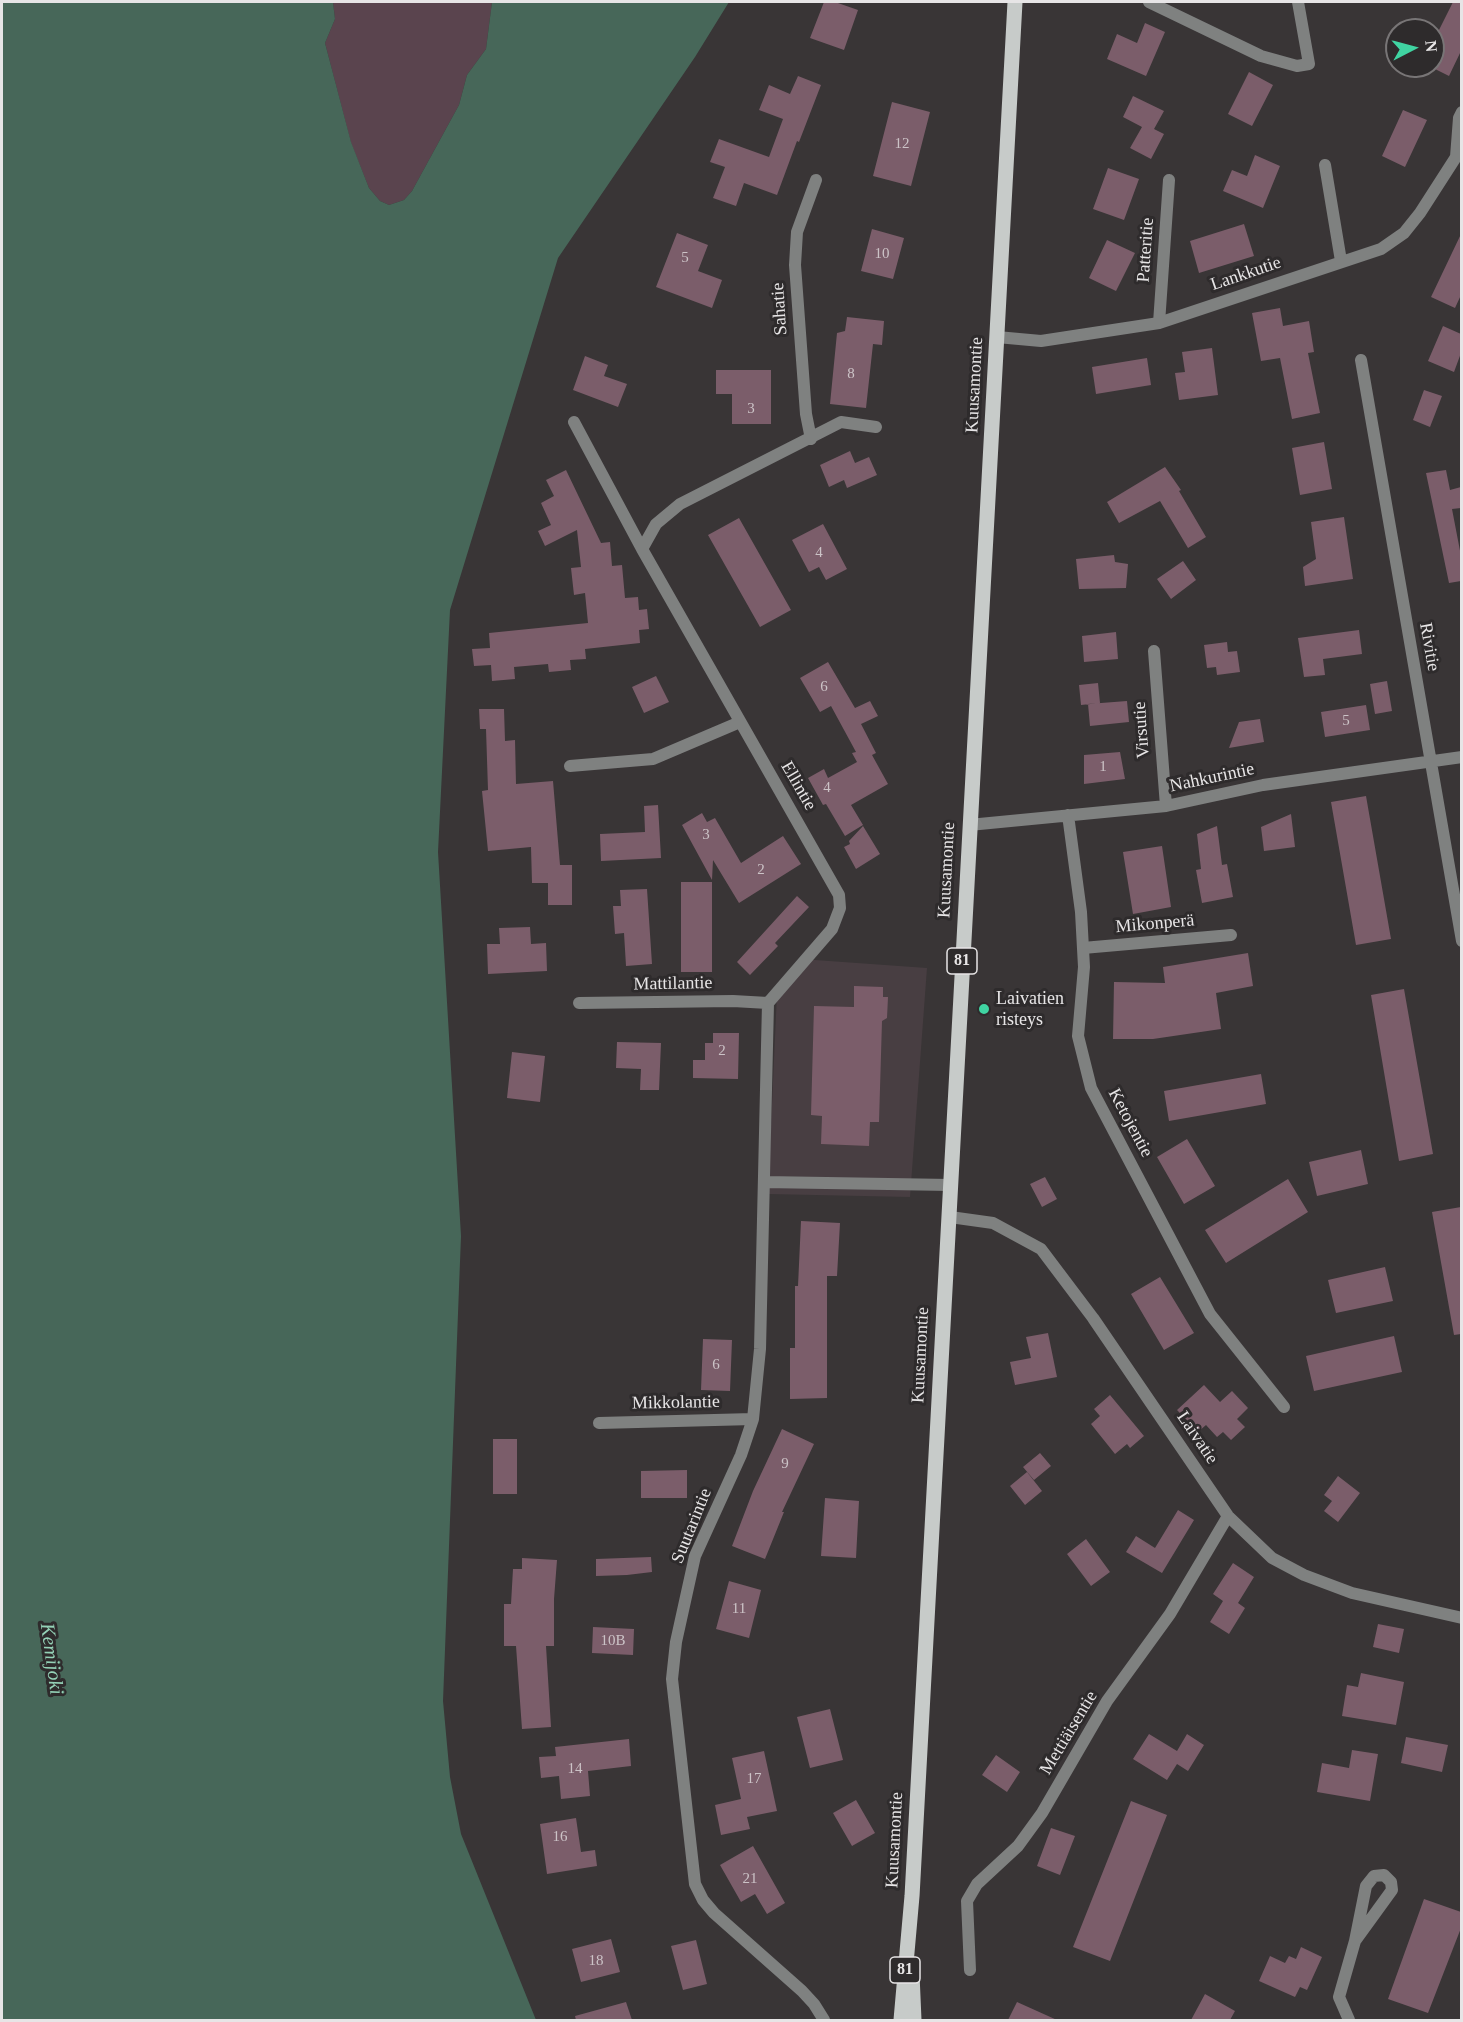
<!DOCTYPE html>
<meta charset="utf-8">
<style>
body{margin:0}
#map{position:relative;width:1463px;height:2022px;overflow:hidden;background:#393536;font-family:"Times New Roman",serif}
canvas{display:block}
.frame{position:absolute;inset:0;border:3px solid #e7e5e6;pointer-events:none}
.north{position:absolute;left:1385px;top:18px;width:60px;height:60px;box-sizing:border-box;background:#2e2b2c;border:2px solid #787576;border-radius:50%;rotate:84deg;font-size:16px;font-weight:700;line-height:24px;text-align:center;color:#e7e5e6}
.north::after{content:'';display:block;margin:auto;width:21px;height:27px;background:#40d4a2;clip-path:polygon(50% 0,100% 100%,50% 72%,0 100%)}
</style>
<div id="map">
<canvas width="1463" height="2022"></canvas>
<div class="frame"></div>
<div class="north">N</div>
</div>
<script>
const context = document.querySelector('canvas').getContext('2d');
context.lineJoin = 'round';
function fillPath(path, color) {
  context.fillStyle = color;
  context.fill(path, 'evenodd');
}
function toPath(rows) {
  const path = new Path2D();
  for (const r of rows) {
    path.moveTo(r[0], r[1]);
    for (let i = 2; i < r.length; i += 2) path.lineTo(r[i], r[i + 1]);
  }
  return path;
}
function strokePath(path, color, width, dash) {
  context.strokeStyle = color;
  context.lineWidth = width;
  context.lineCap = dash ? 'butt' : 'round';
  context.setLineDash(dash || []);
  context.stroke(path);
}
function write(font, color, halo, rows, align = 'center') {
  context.font = font + ' "Times New Roman",serif';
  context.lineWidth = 6;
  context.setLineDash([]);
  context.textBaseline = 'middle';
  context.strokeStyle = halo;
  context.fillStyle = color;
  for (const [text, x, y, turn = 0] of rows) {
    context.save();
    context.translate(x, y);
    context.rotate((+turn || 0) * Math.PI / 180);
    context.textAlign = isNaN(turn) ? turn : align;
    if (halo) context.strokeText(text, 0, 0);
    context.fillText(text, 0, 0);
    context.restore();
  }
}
fillPath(toPath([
 [801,959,927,968,910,1197,768,1194,777,993]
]), '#483e42');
fillPath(toPath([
 [333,2,492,2,486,49,467,75,459,105,412,191,404,200,389,205,380,201,369,188,351,143,325,43,335,19]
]), '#5a444e');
fillPath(toPath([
 [2,2,333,2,335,19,325,43,351,142,369,188,380,201,389,205,404,200,412,191,459,105,467,75,486,49,492,2,729,2,695,57,558,258,450,610,438,852,461,1236,443,1701,450,1777,461,1834,536,2020,2,2020]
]), '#476759');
fillPath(toPath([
 [824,2,835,2,858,10,844,50,810,38],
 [1453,2,1461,2,1461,51,1449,76,1433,68,1433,42],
 [1145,23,1165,32,1146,76,1107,59,1117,34,1137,43],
 [1249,72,1273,85,1252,126,1228,114],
 [798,76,821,85,799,142,797,141,777,195,744,183,736,206,713,198,725,167,710,162,719,139,769,157,783,119,759,110,769,85,790,94],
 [1133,96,1164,111,1154,129,1164,134,1151,159,1130,148,1142,127,1123,117],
 [892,102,930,112,911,186,873,176],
 [1403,110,1427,120,1405,167,1382,156],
 [1255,155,1280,166,1263,208,1223,191,1232,170,1247,176],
 [1108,168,1139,179,1124,220,1093,209],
 [1244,224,1254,256,1199,273,1190,241],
 [872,229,904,238,893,279,861,271],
 [677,233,708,245,698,271,722,280,712,308,656,287],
 [1461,234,1461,295,1455,308,1431,297],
 [1107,240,1135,253,1116,291,1089,278],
 [1280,308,1283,326,1309,321,1314,352,1308,353,1320,413,1292,419,1280,358,1261,361,1252,313],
 [847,317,884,321,882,345,873,344,866,408,830,404,837,333,845,331],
 [1443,326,1461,334,1461,353,1454,372,1428,361],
 [1212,348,1218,395,1179,400,1175,373,1185,372,1182,352],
 [585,356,608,365,604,376,627,384,618,407,573,390],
 [1147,358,1151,385,1096,394,1092,367],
 [716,370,771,370,771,424,732,424,732,394,716,394],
 [1424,390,1442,396,1430,427,1413,420],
 [1324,442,1332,489,1300,495,1292,448],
 [850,451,855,463,869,457,877,475,847,488,844,480,829,487,820,465],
 [1165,467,1181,490,1179,491,1206,537,1188,548,1160,501,1119,523,1107,502],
 [566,470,601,543,610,542,612,566,622,565,625,598,638,597,639,610,647,609,649,629,639,630,640,643,585,649,586,659,570,660,571,670,549,672,548,664,514,667,515,679,492,681,491,665,474,666,472,649,490,648,489,633,588,623,585,593,574,595,571,568,581,567,577,530,545,546,538,531,551,525,541,503,554,496,546,480],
 [1446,470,1450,490,1461,487,1461,508,1452,509,1461,556,1461,581,1449,583,1426,473],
 [1344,517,1353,579,1305,586,1303,567,1316,559,1311,522],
 [739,518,791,610,760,627,708,535],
 [823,524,847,569,826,580,819,567,809,572,792,540],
 [1114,555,1115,562,1128,564,1126,588,1079,589,1076,559],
 [1183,561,1196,580,1171,599,1157,579],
 [1359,630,1362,654,1323,659,1325,675,1304,677,1298,638],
 [1116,632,1118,659,1084,662,1082,636],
 [1227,642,1228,652,1237,651,1240,672,1217,675,1216,667,1207,668,1204,645],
 [828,662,855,708,870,701,878,716,861,724,876,753,872,755,888,784,851,805,863,825,845,836,826,804,823,805,808,778,824,769,828,778,857,762,852,753,856,752,831,706,820,712,800,678],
 [656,676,669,702,644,713,632,687],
 [1387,681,1392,711,1375,714,1370,684],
 [1098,683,1100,703,1081,705,1079,685],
 [1127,701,1129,722,1090,726,1088,704],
 [1366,705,1370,730,1325,737,1321,712],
 [479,709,504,709,505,741,515,740,516,784,553,781,560,865,572,865,572,905,548,905,548,883,532,883,531,847,488,851,482,791,488,790,486,729,480,729],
 [1260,719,1264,742,1229,748,1239,722],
 [1120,752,1125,779,1084,784,1084,755],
 [1366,796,1391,939,1356,945,1331,802],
 [658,805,661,858,601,861,600,834,645,832,644,806],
 [702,813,707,822,715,818,741,863,783,836,801,864,739,903,713,860,712,880,682,825],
 [1291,814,1295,847,1264,851,1261,827],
 [863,826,880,854,856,869,844,847,850,844,849,841],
 [1217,826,1222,865,1227,864,1233,897,1202,903,1196,870,1201,869,1197,834],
 [1162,846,1171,907,1133,914,1123,852],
 [681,882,712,882,712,972,681,972],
 [647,889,652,964,626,966,624,933,615,934,613,906,621,906,620,890],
 [797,896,809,907,775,943,778,946,750,975,737,962],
 [530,927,531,944,546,943,547,971,488,974,487,944,500,944,499,928],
 [1248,953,1253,986,1216,993,1221,1029,1153,1039,1113,1039,1114,982,1165,983,1163,967],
 [854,986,883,987,883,997,888,997,887,1018,882,1021,879,1122,870,1122,869,1146,821,1144,822,1116,811,1115,814,1006,854,1007],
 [1404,989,1433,1154,1399,1161,1371,995],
 [713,1033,739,1033,738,1079,693,1078,693,1060,705,1060,705,1043,713,1043],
 [617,1042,661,1043,659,1090,640,1090,641,1069,616,1068],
 [512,1052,545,1056,540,1102,507,1098],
 [1261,1074,1266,1104,1169,1121,1164,1091],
 [1187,1139,1215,1186,1184,1204,1157,1157],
 [1361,1150,1368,1184,1317,1196,1309,1162],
 [1045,1177,1057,1199,1042,1207,1030,1184],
 [1288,1179,1308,1212,1226,1263,1205,1230],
 [1461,1207,1461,1334,1454,1335,1432,1212],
 [801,1221,840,1223,837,1276,827,1276,827,1398,790,1399,790,1348,795,1348,795,1286,798,1286],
 [1385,1267,1393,1301,1336,1313,1328,1280],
 [1160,1277,1194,1333,1164,1350,1131,1294],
 [1048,1333,1057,1377,1015,1385,1010,1362,1031,1358,1026,1337],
 [1394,1336,1402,1372,1314,1391,1306,1356],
 [703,1339,732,1340,730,1391,701,1390],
 [1204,1385,1220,1402,1232,1391,1248,1408,1237,1419,1245,1427,1231,1440,1223,1432,1217,1437,1206,1425,1198,1432,1177,1410],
 [1110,1395,1144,1436,1130,1448,1127,1444,1115,1454,1091,1424,1100,1416,1094,1409],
 [782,1429,814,1444,782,1512,784,1512,765,1559,732,1546,753,1491],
 [493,1439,517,1439,517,1494,493,1494],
 [1040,1453,1051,1466,1034,1480,1023,1467],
 [687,1470,687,1498,641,1498,641,1471],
 [1027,1472,1042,1491,1025,1505,1010,1486],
 [1338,1476,1360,1493,1338,1522,1324,1511,1332,1501,1324,1495],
 [825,1498,859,1501,856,1558,821,1556],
 [1178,1510,1194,1520,1162,1573,1126,1552,1136,1536,1155,1548],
 [1086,1539,1110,1572,1091,1586,1067,1554],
 [651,1557,652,1572,627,1575,596,1576,596,1559],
 [522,1558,557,1560,554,1599,554,1646,546,1646,551,1727,522,1729,516,1646,504,1646,504,1604,511,1604,513,1569,522,1569],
 [1233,1563,1254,1577,1238,1603,1245,1608,1229,1634,1210,1622,1223,1601,1213,1594],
 [729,1581,761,1590,749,1638,716,1629],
 [1378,1624,1404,1629,1399,1653,1373,1647],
 [593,1627,634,1629,633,1655,592,1653],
 [1361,1673,1404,1682,1396,1725,1342,1716,1347,1685,1358,1687],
 [830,1709,843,1760,810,1768,797,1717],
 [1149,1734,1177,1751,1187,1734,1204,1745,1188,1771,1177,1764,1167,1780,1133,1759],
 [1406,1737,1448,1745,1442,1772,1401,1763],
 [629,1739,631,1766,588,1771,590,1796,561,1799,559,1776,541,1778,539,1757,556,1756,555,1747],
 [1352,1750,1378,1754,1370,1801,1317,1792,1322,1763,1349,1768],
 [764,1751,777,1811,747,1817,750,1829,721,1835,715,1805,741,1799,732,1758],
 [996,1755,1020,1772,1007,1792,982,1775],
 [856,1800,875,1833,852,1846,833,1813],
 [1131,1801,1167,1815,1110,1961,1073,1947],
 [576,1818,581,1852,595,1850,597,1866,547,1874,540,1824],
 [1051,1828,1075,1836,1060,1875,1037,1866],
 [753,1846,785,1903,767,1914,755,1894,741,1902,720,1865],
 [1424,1899,1461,1912,1461,1928,1428,2013,1388,1999],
 [611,1939,620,1972,581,1982,572,1949],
 [696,1940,707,1984,683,1990,671,1946],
 [1301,1947,1322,1957,1307,1990,1300,1987,1295,1997,1259,1981,1270,1956,1285,1963,1289,1956,1296,1959],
 [1205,1994,1235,2011,1230,2020,1191,2020],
 [626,2002,632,2020,576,2020,575,2016],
 [1017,2002,1057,2020,1008,2020]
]), '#7b5d6a');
strokePath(toPath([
 [1149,2,1261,56,1297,66,1309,64,1298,2],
 [1325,165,1341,261],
 [1159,323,1169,180],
 [997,337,1041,341,1159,323,1381,249,1404,233,1420,213,1456,157,1459,118,1462,112],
 [1361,360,1462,941],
 [574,422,642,549,839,895,840,908,832,929,768,1003,760,1349,753,1419,741,1455,695,1556,676,1642,672,1679,695,1884,703,1900,714,1913,802,1991,814,2004,824,2020],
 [811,439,806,414,795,265,797,232,816,180],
 [642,549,656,524,680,504,841,422,876,427],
 [1154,651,1166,806],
 [570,766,653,759,740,722],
 [1068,815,1081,912,1084,967,1078,1036,1091,1088,1210,1314,1284,1407],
 [969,825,1166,806,1263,785,1462,757],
 [1083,948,1231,935],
 [579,1003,733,1001,768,1003],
 [764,1182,951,1185],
 [950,1217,993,1223,1041,1249,1093,1318,1228,1516,1272,1558,1304,1575,1352,1593,1462,1618],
 [599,1423,753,1419],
 [970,1970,967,1901,977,1884,1018,1846,1042,1813,1107,1701,1170,1614,1228,1516],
 [1349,2020,1339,1997,1355,1941,1366,1886,1374,1876,1384,1875,1391,1882,1392,1890,1355,1941]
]), '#7f8180', 12);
strokePath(toPath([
 [912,1974,914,2020],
 [901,2020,912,1896,1015,2]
]), '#c7cbc9', 15);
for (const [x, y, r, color] of [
 [984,1009,6,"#40d4a2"]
]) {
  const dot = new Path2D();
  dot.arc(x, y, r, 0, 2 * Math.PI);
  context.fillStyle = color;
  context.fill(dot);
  strokePath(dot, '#2e2b2c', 2);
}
write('15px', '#ccc3c7', null, [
 ["12",902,144],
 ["10",882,254],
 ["5",685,258],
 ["8",851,374],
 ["3",751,409],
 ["4",819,553],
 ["6",824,687],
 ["5",1346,721],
 ["1",1103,767],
 ["4",827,788],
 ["3",706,835],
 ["2",761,870],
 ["2",722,1051],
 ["6",716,1365],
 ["9",785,1464],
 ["11",739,1609],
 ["10B",613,1641],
 ["14",575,1769],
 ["17",754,1779],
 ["16",560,1837],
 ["21",750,1879],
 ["18",596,1961]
]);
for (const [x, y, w] of [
 [962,961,30],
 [905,1970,30]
]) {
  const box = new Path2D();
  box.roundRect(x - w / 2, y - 13, w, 26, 4.5);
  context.fillStyle = '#2e2b2c';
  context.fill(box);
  strokePath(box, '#e7e5e6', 1.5);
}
write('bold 16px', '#e7e5e6', null, [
 ["81",962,961],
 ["81",905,1970]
]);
write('18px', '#e7e5e6', '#2e2b2c', [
 ["Patteritie",1146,250,-86],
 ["Lankkutie",1246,274,-19],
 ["Sahatie",780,309,-94],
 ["Kuusamontie",975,385,-87],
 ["Rivitie",1429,647,80],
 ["Virsutie",1142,730,-94],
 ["Nahkurintie",1212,778,-12],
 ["Ellintie",798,786,60],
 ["Kuusamontie",947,870,-87],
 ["Mikonperä",1155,924,-5],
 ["Mattilantie",673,984,-1],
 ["Ketojentie",1130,1123,62],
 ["Kuusamontie",921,1355,-87],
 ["Mikkolantie",676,1403,-1],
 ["Laivatie",1197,1438,56],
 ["Suutarintie",692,1526,-68],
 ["Mettiäisentie",1069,1733,-59],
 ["Kuusamontie",895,1840,-87]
]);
write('18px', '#e7e5e6', '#2e2b2c', [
 ["Laivatien",996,999],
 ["risteys",996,1020]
], 'left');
write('italic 20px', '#94d2b7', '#2e2b2c', [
 ["Kemijoki",51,1659,82]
]);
</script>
